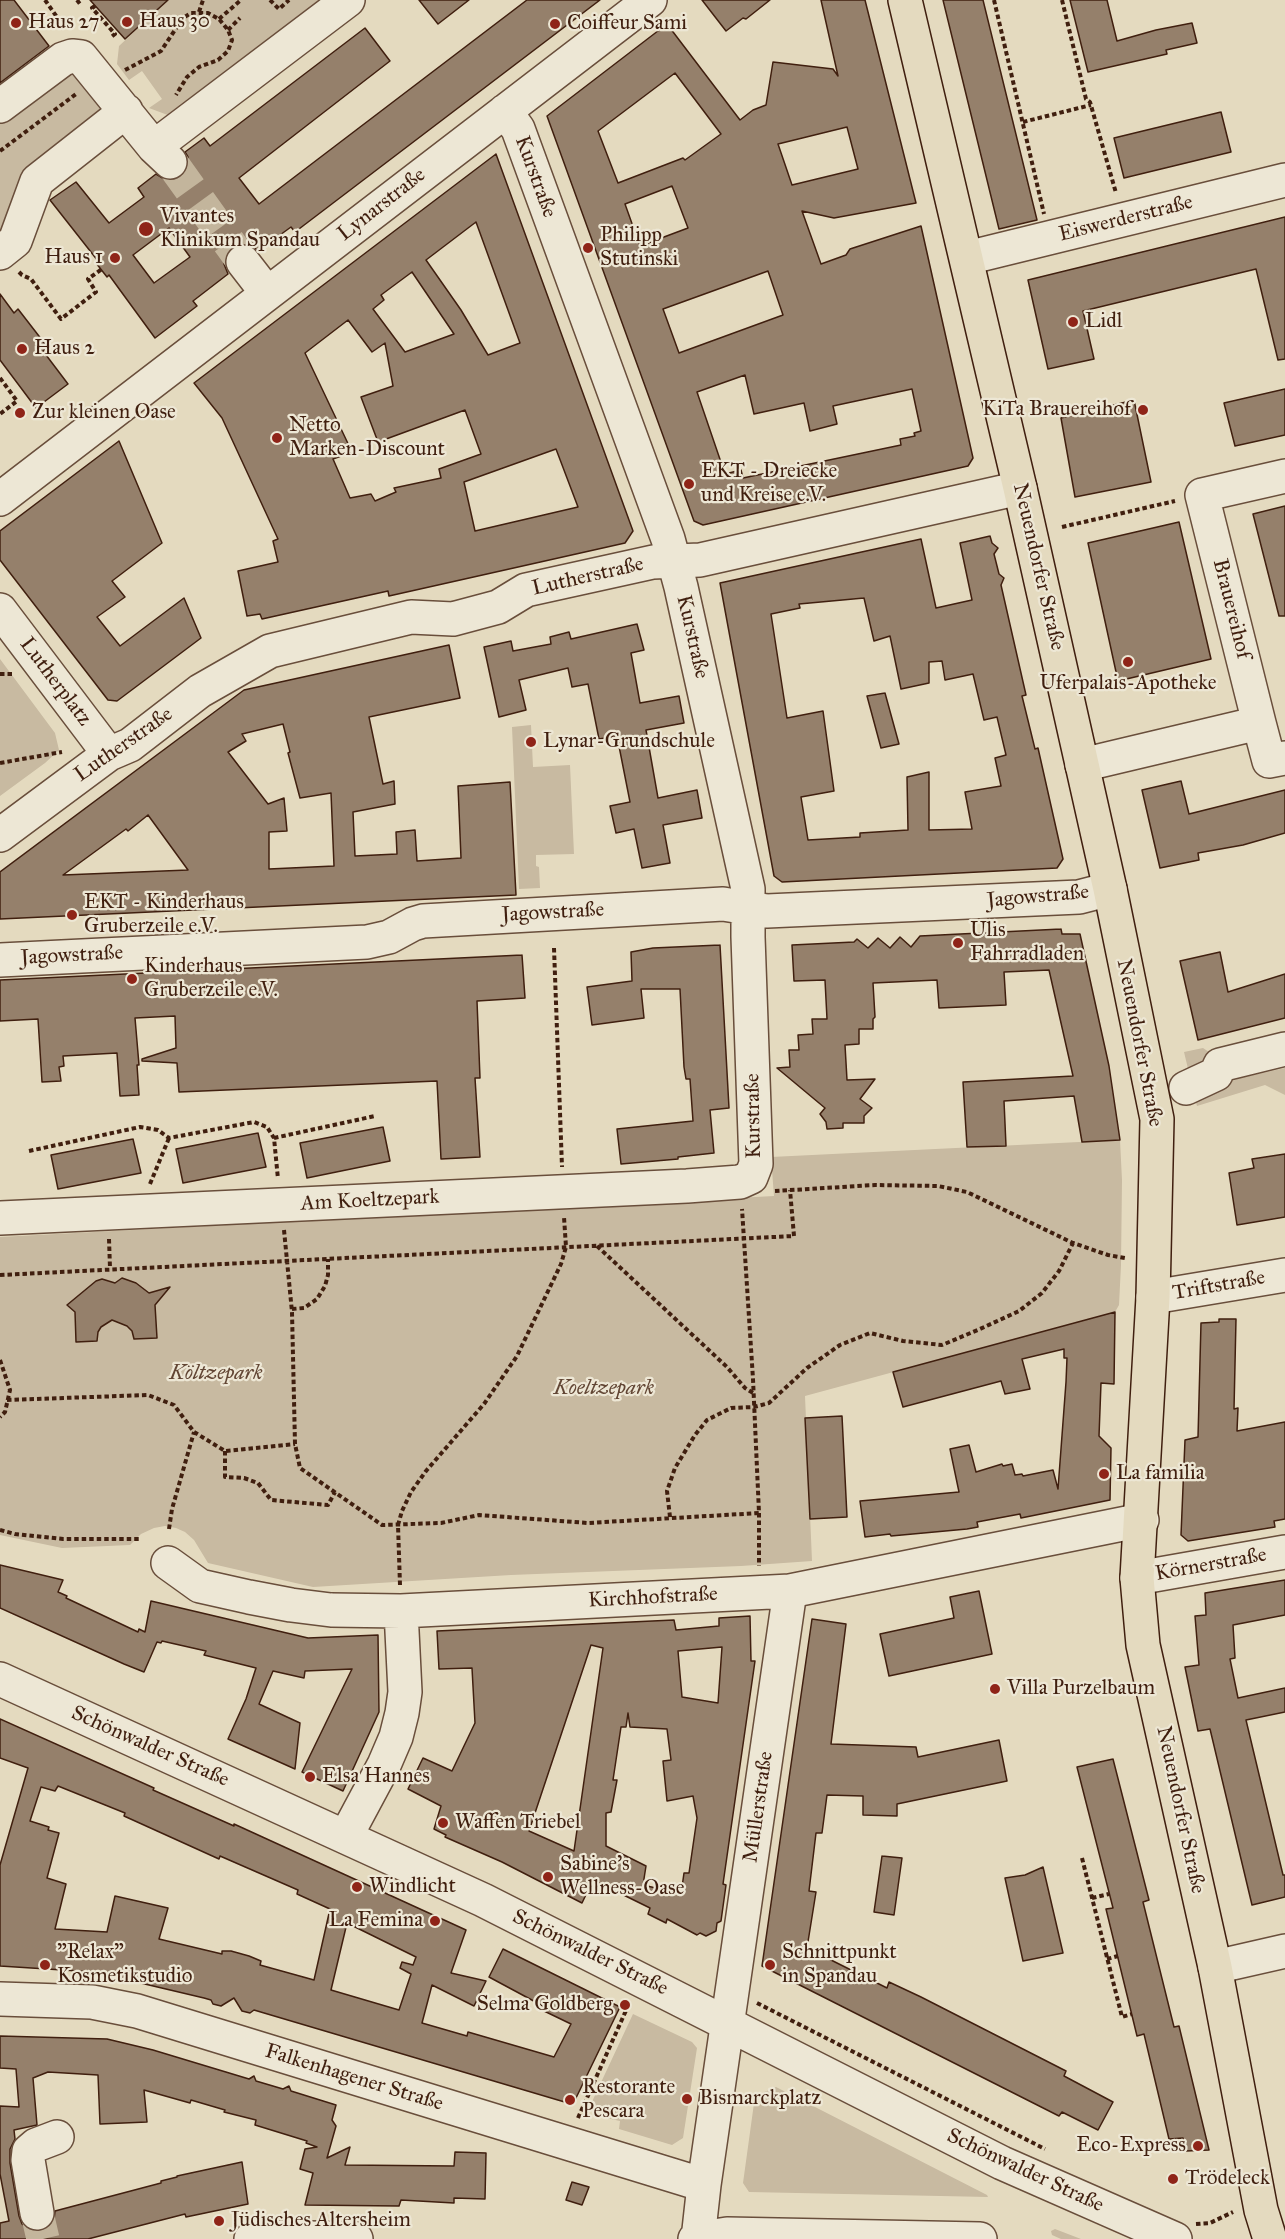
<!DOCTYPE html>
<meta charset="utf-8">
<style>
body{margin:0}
canvas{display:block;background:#e4dabf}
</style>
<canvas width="1285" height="2239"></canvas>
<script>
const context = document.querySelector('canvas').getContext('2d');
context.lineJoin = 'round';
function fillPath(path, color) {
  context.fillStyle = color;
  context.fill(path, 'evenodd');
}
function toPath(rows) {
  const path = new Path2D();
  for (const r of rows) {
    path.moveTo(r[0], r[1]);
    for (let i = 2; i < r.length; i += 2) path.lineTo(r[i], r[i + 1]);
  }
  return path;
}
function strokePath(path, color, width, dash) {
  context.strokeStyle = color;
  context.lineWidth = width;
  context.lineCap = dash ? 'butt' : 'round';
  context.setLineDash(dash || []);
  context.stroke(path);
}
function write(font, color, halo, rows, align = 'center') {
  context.font = font + ' "IM FELL Great Primer",serif';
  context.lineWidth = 4.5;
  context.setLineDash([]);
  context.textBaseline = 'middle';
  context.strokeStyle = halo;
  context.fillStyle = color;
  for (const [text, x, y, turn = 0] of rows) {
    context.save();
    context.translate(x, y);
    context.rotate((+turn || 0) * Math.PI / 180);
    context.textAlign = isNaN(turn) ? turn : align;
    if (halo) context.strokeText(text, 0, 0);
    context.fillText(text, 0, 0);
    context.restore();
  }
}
fillPath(toPath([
 [168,0,339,0,173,117,149,108,162,99,142,71,129,80,117,64,119,46],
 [68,67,102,108,103,113,0,240,0,115],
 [0,659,55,733,59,750,45,763,0,796],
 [531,725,533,767,570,765,574,854,536,855,536,866,539,867,540,888,519,889,512,727],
 [1203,1048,1212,1054,1190,1077,1184,1052],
 [1285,1068,1285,1095,1265,1085,1197,1106,1194,1096,1240,1078],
 [1120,1140,1122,1180,1121,1265,1119,1305,1115,1312,805,1396,812,1561,741,1566,511,1575,313,1587,208,1563,194,1540,185,1532,176,1528,165,1526,154,1528,141,1534,130,1545,62,1548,0,1535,0,1237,774,1196,771,1157],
 [633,2014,692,2042,697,2048,683,2138,672,2145,619,2129,620,2121,593,2115,590,2106],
 [776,2087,987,2195,988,2197,749,2192,743,2183,755,2096],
 [1055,2229,1081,2239,1061,2239,1052,2235,1051,2231]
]), '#c8baa1');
const building = toPath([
 [0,0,14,0,49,46,0,83,0,0],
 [90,0,168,0,125,39,90,0],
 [419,0,469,0,438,24,419,0],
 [527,0,600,0,295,232,291,227,258,251,251,245,241,243,231,248,225,255,224,264,228,274,193,301,197,306,155,338,109,275,107,277,96,263,98,261,50,200,76,182,109,223,144,197,138,188,156,174,166,180,175,180,183,175,188,166,188,157,185,152,204,138,210,146,365,28,390,61,239,178,259,204,527,0],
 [169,228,190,257,154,283,133,255,169,228],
 [702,0,770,0,746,19,743,18,726,31,702,0],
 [821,0,865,0,916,203,834,218,802,211,821,264,846,255,850,249,921,226,973,458,968,466,703,525,694,521,547,116,667,24,740,120,753,110,766,105,773,62,833,69,838,76,821,0],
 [675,73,721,134,685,160,683,158,618,183,598,131,675,73],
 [847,127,858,169,792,185,778,144,847,127],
 [672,186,688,228,640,246,625,204,672,186],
 [768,271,783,315,679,353,663,309,768,271],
 [745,375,754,414,804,403,810,431,837,424,833,406,912,389,921,431,914,433,915,436,900,439,901,445,743,478,741,470,725,474,697,392,745,375],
 [943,0,983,0,1037,220,999,229,943,0],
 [1070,0,1107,0,1117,41,1156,30,1192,23,1197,43,1166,50,1167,54,1088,72,1070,0],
 [1221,112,1231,152,1124,178,1114,138,1221,112],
 [496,154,633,531,625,543,389,596,388,591,262,619,260,614,247,616,238,571,278,562,273,541,278,539,222,418,194,383,496,154],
 [476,222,520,343,488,355,461,310,426,260,476,222],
 [412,272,454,334,405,352,373,309,384,300,381,295,412,272],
 [348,320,372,352,385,343,393,386,361,397,378,442,465,410,481,454,439,469,441,478,394,488,396,492,375,501,371,494,350,498,333,459,352,452,305,353,348,320],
 [556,449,578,507,475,531,464,482,556,449],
 [1285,217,1285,359,1278,360,1256,269,1083,311,1094,359,1048,369,1028,280,1285,217],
 [0,294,14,313,18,309,42,340,47,347,43,351,68,384,36,408,0,360,0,294],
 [1285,389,1285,435,1235,446,1224,403,1285,389],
 [1134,400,1151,482,1075,497,1061,418,1134,400],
 [119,441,162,543,112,581,125,597,97,617,120,646,184,598,201,638,117,701,108,700,0,560,0,531,119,441],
 [1285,506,1285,616,1279,616,1253,514,1285,506],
 [1179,522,1211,659,1118,681,1088,543,1179,522],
 [990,536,992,543,998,548,994,554,999,574,1004,578,1001,585,1026,695,1022,696,1035,749,1038,748,1063,859,1057,868,782,882,774,876,720,583,921,539,936,608,972,600,960,543,990,536],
 [864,598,874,641,890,636,901,689,929,683,929,662,942,661,945,680,973,674,984,720,997,717,1006,755,995,758,1001,786,965,792,972,829,929,830,929,772,907,777,908,830,860,833,860,837,808,840,801,797,834,791,823,711,787,718,771,614,800,608,799,604,864,598],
 [637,624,644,650,631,653,640,703,679,696,684,723,646,730,658,798,697,790,702,818,663,825,670,863,642,868,634,829,616,833,610,806,630,802,617,736,599,739,588,684,572,687,568,668,519,680,526,710,499,717,484,647,511,641,513,651,551,644,550,637,569,632,571,639,637,624],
 [449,645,460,698,369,717,383,784,394,781,395,804,353,812,355,856,397,854,396,832,415,830,417,861,461,858,458,786,510,782,516,895,0,919,0,872,244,690,449,645],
 [283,724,290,752,288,753,300,798,331,793,334,866,269,869,269,832,287,831,284,798,268,804,228,752,246,741,242,734,283,724],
 [148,815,188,870,63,875,126,829,128,831,148,815],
 [885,693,899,744,881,748,867,696,885,693],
 [1181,781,1189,814,1285,790,1285,833,1243,845,1198,853,1199,860,1160,868,1142,790,1181,781],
 [1061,929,1062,934,1080,934,1109,1066,1120,1140,1082,1142,1074,1096,1004,1101,1006,1146,967,1147,963,1082,1073,1076,1049,970,1004,972,1006,1005,939,1008,937,980,873,983,875,1017,873,1019,873,1029,859,1029,859,1044,845,1045,847,1080,875,1079,860,1099,872,1108,864,1116,864,1123,843,1123,843,1128,827,1129,826,1122,820,1114,825,1108,777,1068,790,1067,789,1050,799,1050,798,1035,813,1034,812,1019,827,1019,825,980,794,981,792,945,854,942,857,939,868,948,878,938,890,948,900,937,911,947,920,936,1061,929],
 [720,945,729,1108,710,1110,714,1153,678,1157,678,1159,621,1164,617,1129,693,1121,690,1079,686,1079,684,1067,680,989,641,989,644,1018,592,1025,587,987,632,981,631,952,653,948,720,945],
 [1220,952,1228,992,1285,974,1285,1018,1198,1040,1180,961,1220,952],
 [522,955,525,998,477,1001,480,1078,475,1078,480,1157,441,1159,437,1081,179,1092,177,1063,142,1061,142,1059,176,1048,175,1016,135,1018,139,1065,137,1065,139,1095,120,1096,117,1053,63,1056,64,1066,59,1067,61,1081,42,1082,38,1019,0,1021,0,980,522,955],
 [383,1127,390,1161,307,1178,300,1143,383,1127],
 [258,1133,266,1167,183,1183,176,1149,258,1133],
 [133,1139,141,1173,58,1189,51,1155,133,1139],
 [1285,1154,1285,1217,1237,1225,1229,1173,1254,1168,1252,1159,1285,1154],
 [122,1278,136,1283,149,1293,170,1287,155,1305,157,1338,134,1339,132,1331,127,1326,112,1320,101,1327,98,1332,97,1341,76,1342,75,1312,67,1305,96,1281,102,1279,115,1283,122,1278],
 [1115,1312,1114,1384,1101,1383,1099,1436,1111,1448,1110,1500,1021,1518,1020,1514,977,1522,978,1527,967,1529,891,1536,890,1534,865,1537,860,1501,959,1492,950,1449,969,1445,976,1472,1002,1464,1003,1466,1012,1464,1015,1475,1022,1474,1023,1476,1053,1470,1058,1489,1066,1382,1067,1358,1064,1358,1064,1349,1022,1359,1030,1389,1005,1394,1001,1381,903,1407,893,1372,1115,1312],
 [1219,1319,1236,1319,1234,1409,1238,1408,1237,1431,1285,1422,1285,1519,1274,1521,1275,1527,1188,1541,1181,1535,1185,1440,1198,1437,1201,1323,1219,1322,1219,1319],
 [842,1416,847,1517,810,1519,805,1418,842,1416],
 [0,1565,63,1580,58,1592,67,1596,66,1598,138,1632,139,1629,145,1632,151,1601,308,1638,378,1635,379,1712,343,1791,302,1772,352,1669,305,1671,304,1678,273,1671,259,1704,300,1723,295,1769,228,1739,246,1699,256,1668,204,1655,206,1651,162,1641,161,1643,157,1642,144,1672,124,1664,0,1608,0,1565],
 [1285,1580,1285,1615,1233,1625,1235,1658,1230,1659,1238,1698,1285,1688,1285,1712,1246,1720,1283,1875,1285,1875,1285,1897,1252,1905,1210,1729,1198,1731,1185,1667,1199,1665,1195,1616,1206,1615,1205,1593,1285,1580],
 [979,1591,992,1654,889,1676,880,1634,954,1618,950,1597,979,1591],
 [750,1616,751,1661,755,1661,723,1884,726,1885,721,1921,717,1923,716,1931,706,1936,700,1933,697,1935,667,1919,666,1923,648,1914,650,1908,593,1880,582,1903,502,1862,445,1837,446,1835,434,1829,441,1806,408,1789,423,1758,452,1771,475,1723,472,1668,439,1669,437,1631,674,1620,676,1630,719,1626,719,1618,750,1616],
 [591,1645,603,1648,574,1851,529,1831,591,1645],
 [722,1647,718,1703,682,1697,678,1651,722,1647],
 [628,1713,630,1727,667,1729,671,1760,663,1761,667,1801,693,1796,697,1818,689,1873,684,1873,681,1894,643,1885,646,1866,606,1846,606,1813,611,1812,617,1780,613,1780,621,1727,626,1727,628,1713],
 [812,1619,846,1624,831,1744,916,1747,918,1757,999,1740,1007,1781,897,1804,897,1816,863,1815,863,1796,827,1795,822,1833,816,1833,809,1891,816,1892,807,1948,887,1988,889,1982,921,1997,1066,2071,1064,2076,1113,2102,1098,2130,1062,2112,1059,2116,762,1966,812,1619],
 [0,1719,154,1788,153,1790,234,1826,234,1824,466,1930,451,1973,486,1981,474,2006,432,1985,422,2023,467,2036,468,2032,554,2057,571,2024,542,2010,543,2006,489,1977,503,1949,620,2007,575,2100,568,2103,254,2010,250,2013,242,2011,234,1998,221,2006,213,2004,211,2000,204,1998,94,1972,0,1966,0,1865,28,1768,0,1758,0,1719],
 [58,1786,125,1813,124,1816,219,1859,220,1856,298,1890,297,1894,330,1909,314,1980,260,1965,261,1961,249,1956,231,1951,222,1951,222,1954,159,1939,168,1908,115,1896,107,1932,55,1929,66,1884,47,1878,59,1833,48,1830,49,1827,30,1821,41,1787,55,1791,58,1786],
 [347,1923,416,1957,413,1965,402,1962,400,1968,411,1974,399,2010,331,1990,347,1923],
 [1113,1759,1149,1900,1143,1902,1174,2027,1179,2026,1209,2150,1186,2151,1183,2138,1169,2139,1144,2034,1137,2036,1106,1909,1113,1908,1077,1767,1113,1759],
 [882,1856,902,1858,894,1915,874,1912,882,1856],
 [1043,1867,1063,1953,1023,1961,1005,1878,1025,1875,1043,1867],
 [0,2036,107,2039,153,2050,249,2079,254,2076,256,2081,283,2089,289,2086,291,2091,336,2105,332,2120,336,2126,327,2158,350,2147,345,2165,454,2166,455,2152,486,2153,485,2199,454,2198,454,2203,401,2200,399,2206,305,2205,313,2173,300,2169,305,2149,317,2147,306,2143,307,2141,255,2125,256,2120,224,2112,225,2110,191,2100,190,2103,144,2090,147,2122,100,2124,98,2075,48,2072,33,2078,37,2125,14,2130,15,2139,10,2149,10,2163,19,2216,22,2224,30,2230,40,2232,48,2228,54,2220,55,2211,161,2183,161,2181,177,2177,177,2176,242,2162,248,2204,186,2217,185,2214,88,2239,0,2239,0,2223,9,2221,0,2174,0,2106,19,2107,16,2069,0,2068,0,2036],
 [572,2182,589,2187,582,2205,566,2200,572,2182]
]);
fillPath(building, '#95806b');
strokePath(building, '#401f0f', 1.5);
strokePath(toPath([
 [171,162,243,262],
 [37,2213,43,2239]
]), '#c3b59c', 33, [33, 16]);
const minor = toPath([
 [0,106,63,59,72,56,81,57,154,147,170,162],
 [154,147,348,0],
 [0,253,15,241,37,181,126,111],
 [967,258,1285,180],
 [243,262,267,293],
 [0,499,650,0],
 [0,610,109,754],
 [1259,723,1269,761,1285,758],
 [1082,765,1259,723,1202,495,1285,476],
 [0,835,109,754,130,745,200,691,270,651,411,617,453,619,498,607,526,590,653,562,700,560,1020,488],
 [0,960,367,942,389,937,413,924,423,921,723,904,767,911,1079,897,1110,889],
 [1186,1088,1216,1074,1220,1065,1285,1049],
 [0,1218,687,1186,740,1182,751,1177,756,1164,748,937,748,889,681,587,668,539,518,129,505,111],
 [1153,1297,1285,1275],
 [168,1563,200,1586,249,1597,291,1605,331,1610,401,1611,790,1591,1142,1520],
 [1137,1578,1285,1552],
 [0,1679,483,1900,1002,2163,1175,2239],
 [346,1836,384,1765,396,1737,402,1713,405,1692,401,1611],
 [1215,1967,1285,1951],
 [0,1999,92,2002,137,2011,704,2185],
 [37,2213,28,2160,29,2151,36,2145,57,2137],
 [251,2239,264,2237,356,2239],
 [695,2239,727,2234,980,2239],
 [698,2239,704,2185,790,1591]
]);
const major = toPath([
 [905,0,1020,488,1110,889,1157,1119,1153,1297,1137,1578,1143,1645,1215,1967,1261,2210,1270,2239]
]);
strokePath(minor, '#694e3b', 36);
strokePath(major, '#401f0f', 36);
strokePath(toPath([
 [45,0,66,30],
 [77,0,80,4],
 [270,0,279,9,289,0],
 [994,0,1044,214],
 [1062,0,1086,99,1090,102,1116,193],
 [95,6,92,8,115,34,110,38],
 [199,12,203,0],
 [219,19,241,0],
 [228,30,240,18],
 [125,70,161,51,183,18,191,13,208,13,219,19,228,30,232,40,228,51,218,60,199,67,187,77,176,95],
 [1023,122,1091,105],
 [0,151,76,94],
 [19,272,22,275,31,279,61,319,96,292,88,279,102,269],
 [0,378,17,401,0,414],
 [1062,527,1175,501],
 [0,674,14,674],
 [0,763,62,752],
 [554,948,562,1167],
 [274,1138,375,1116],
 [29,1151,140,1127,158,1130,169,1138,254,1122,267,1127,274,1138,278,1179],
 [150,1184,169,1138],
 [775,1191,875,1185,938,1186,967,1192,1073,1243,1108,1255,1125,1258],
 [284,1230,292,1312,295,1444,300,1468,382,1525,441,1523,479,1515,588,1523,759,1513,753,1379,742,1209],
 [109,1239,110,1268],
 [597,1246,727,1367,745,1388,753,1393],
 [0,1275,794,1236,790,1190],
 [292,1309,304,1308,317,1299,325,1286,328,1275,328,1259],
 [0,1360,10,1390,5,1412,0,1417],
 [7,1400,148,1395,174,1405,194,1432,225,1451,295,1444],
 [225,1451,225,1477,244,1478,258,1483,271,1500,328,1505,335,1492],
 [759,1513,759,1566],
 [670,1517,667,1491,675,1468,695,1435,707,1420,731,1408,754,1407,769,1403,807,1368,840,1345,870,1333,903,1341,942,1345,980,1329,1019,1311,1042,1293,1059,1271,1073,1243],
 [169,1529,172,1509,194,1432],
 [0,1530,15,1534,63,1539,140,1539],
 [400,1585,398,1525,402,1511,411,1492,426,1471,484,1404,517,1356,561,1264,566,1247,564,1217],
 [1082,1858,1122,2017,1132,2014],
 [1092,1898,1109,1894],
 [1107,1959,1118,1956],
 [757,2003,1045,2149],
 [578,2118,628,2006],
 [1196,2224,1210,2223,1233,2212]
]), '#401f0f', 4, [4.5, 3]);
strokePath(minor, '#ede7d5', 33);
strokePath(major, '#e4dabf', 33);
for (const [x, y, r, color] of [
 [127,22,6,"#8f2418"],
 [16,23,6,"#8f2418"],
 [555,24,6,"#8f2418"],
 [146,229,8,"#8f2418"],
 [588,248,6,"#8f2418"],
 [115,258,6,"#8f2418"],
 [1073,322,6,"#8f2418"],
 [22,349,6,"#8f2418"],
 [1143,410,6,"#8f2418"],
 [20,413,6,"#8f2418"],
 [277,438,6,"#8f2418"],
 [689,484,6,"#8f2418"],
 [1128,662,6,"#8f2418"],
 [531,742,6,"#8f2418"],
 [72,915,6,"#8f2418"],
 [958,943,6,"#8f2418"],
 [132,979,6,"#8f2418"],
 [1104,1474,6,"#8f2418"],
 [995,1689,6,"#8f2418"],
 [310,1777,6,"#8f2418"],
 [443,1823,6,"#8f2418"],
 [548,1877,6,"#8f2418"],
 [357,1887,6,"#8f2418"],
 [435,1921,6,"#8f2418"],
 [45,1965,6,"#8f2418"],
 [770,1965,6,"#8f2418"],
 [625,2005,6,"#8f2418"],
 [687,2099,6,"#8f2418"],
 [570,2100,6,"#8f2418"],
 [1198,2146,6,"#8f2418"],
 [1173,2179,6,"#8f2418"],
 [219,2221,6,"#8f2418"]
]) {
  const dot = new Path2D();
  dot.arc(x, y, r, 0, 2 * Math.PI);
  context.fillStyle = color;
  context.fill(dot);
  strokePath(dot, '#ede7d5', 2);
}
write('21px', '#401f0f', '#ede7d5', [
 ["Haus 30",139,22],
 ["Haus 27",28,23],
 ["Coiffeur Sami",567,24],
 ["Vivantes",160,217],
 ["Klinikum Spandau",160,241],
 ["Philipp",600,236],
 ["Stutinski",600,260],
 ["Haus 1",103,258,"right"],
 ["Lidl",1085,322],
 ["Haus 2",34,349],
 ["KiTa Brauereihof",1131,410,"right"],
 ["Zur kleinen Oase",32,413],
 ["Netto",289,426],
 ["Marken-Discount",289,450],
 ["EKT - Dreiecke",701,472],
 ["und Kreise e.V.",701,496],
 ["Uferpalais-Apotheke",1128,684,"center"],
 ["Lynar-Grundschule",543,742],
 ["EKT - Kinderhaus",84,903],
 ["Gruberzeile e.V.",84,927],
 ["Ulis",970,931],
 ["Fahrradladen",970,955],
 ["Kinderhaus",144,967],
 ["Gruberzeile e.V.",144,991],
 ["La familia",1116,1474],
 ["Villa Purzelbaum",1007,1689],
 ["Elsa Hannes",322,1777],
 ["Waffen Triebel",455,1823],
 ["Sabine's",560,1865],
 ["Wellness-Oase",560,1889],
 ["Windlicht",369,1887],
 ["La Femina",423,1921,"right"],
 ["\"Relax\"",57,1953],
 ["Kosmetikstudio",57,1977],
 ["Schnittpunkt",782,1953],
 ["in Spandau",782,1977],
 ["Selma Goldberg",613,2005,"right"],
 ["Restorante",582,2088],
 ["Pescara",582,2112],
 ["Bismarckplatz",699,2099],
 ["Eco-Express",1186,2146,"right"],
 ["Trödeleck",1185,2179],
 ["Jüdisches Altersheim",231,2221]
], 'left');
write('21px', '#401f0f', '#ede7d5', [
 ["Kurstraße",535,177,70],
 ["Lynarstraße",382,205,-38],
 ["Eiswerderstraße",1126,219,-14],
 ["Neuendorfer Straße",1038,567,77],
 ["Lutherstraße",588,577,-13],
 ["Brauereihof",1231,609,76],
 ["Kurstraße",692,637,77],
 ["Lutherplatz",55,682,53],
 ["Lutherstraße",124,745,-35],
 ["Jagowstraße",1038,897,-5],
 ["Jagowstraße",553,913,-3],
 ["Jagowstraße",72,956,-3],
 ["Neuendorfer Straße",1139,1043,79],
 ["Kurstraße",754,1116,-91],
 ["Am Koeltzepark",370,1201,-3],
 ["Triftstraße",1219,1286,-10],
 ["Körnerstraße",1211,1565,-10],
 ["Kirchhofstraße",653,1598,-3],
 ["Schönwalder Straße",150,1747,24],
 ["Müllerstraße",759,1807,-82],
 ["Neuendorfer Straße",1180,1810,78],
 ["Schönwalder Straße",590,1953,26],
 ["Falkenhagener Straße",354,2078,17],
 ["Schönwalder Straße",1025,2171,25]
]);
write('italic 21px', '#624634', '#ede7d5', [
 ["Költzepark",216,1374],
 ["Koeltzepark",604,1389]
]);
</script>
